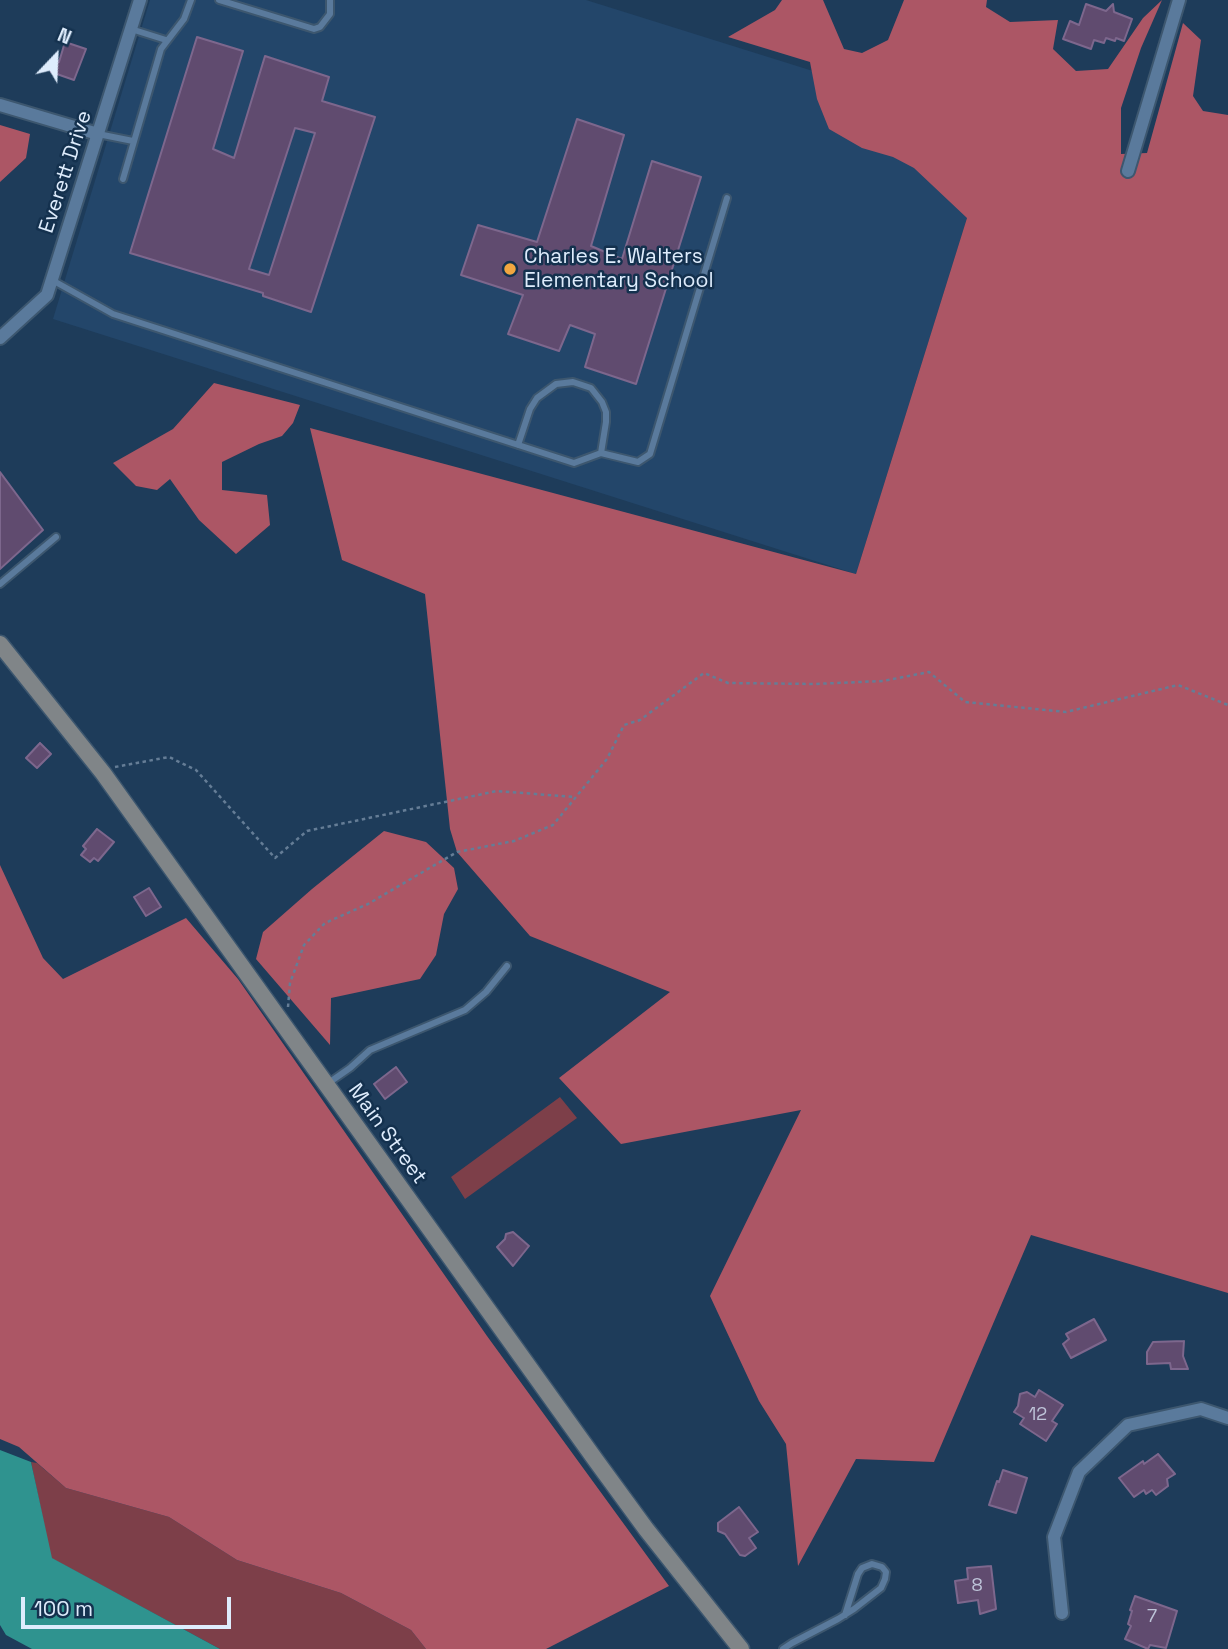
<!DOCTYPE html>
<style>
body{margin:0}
#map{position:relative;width:1228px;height:1649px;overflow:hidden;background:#1e3c5a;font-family:"Space Grotesk",sans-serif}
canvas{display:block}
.north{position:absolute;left:21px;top:21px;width:70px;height:70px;-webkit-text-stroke:5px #14314e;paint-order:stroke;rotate:23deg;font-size:19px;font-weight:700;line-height:28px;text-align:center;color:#deecfc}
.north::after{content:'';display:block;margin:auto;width:24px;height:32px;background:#deecfc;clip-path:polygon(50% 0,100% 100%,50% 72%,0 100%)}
.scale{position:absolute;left:21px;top:1597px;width:210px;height:32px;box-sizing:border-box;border:4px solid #deecfc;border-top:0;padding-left:9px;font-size:21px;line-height:24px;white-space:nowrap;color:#deecfc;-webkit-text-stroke:5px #14314e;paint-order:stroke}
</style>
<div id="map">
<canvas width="1228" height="1649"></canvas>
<div class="north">N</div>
<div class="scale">100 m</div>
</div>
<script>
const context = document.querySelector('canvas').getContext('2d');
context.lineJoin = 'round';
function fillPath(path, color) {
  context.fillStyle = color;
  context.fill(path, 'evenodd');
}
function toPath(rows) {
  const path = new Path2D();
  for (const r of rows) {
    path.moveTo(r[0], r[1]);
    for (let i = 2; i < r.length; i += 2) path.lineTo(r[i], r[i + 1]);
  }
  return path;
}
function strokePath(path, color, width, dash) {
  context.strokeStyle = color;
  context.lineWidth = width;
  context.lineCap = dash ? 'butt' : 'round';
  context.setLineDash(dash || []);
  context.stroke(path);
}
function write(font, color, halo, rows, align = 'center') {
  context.font = font + ' "Space Grotesk",sans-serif';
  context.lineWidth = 5;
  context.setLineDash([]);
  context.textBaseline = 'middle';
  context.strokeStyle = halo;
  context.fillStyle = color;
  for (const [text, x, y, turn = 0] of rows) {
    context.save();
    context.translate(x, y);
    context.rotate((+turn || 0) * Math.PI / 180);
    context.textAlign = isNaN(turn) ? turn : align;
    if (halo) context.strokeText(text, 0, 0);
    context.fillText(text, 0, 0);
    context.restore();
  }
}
fillPath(toPath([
 [150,0,586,0,995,128,856,574,53,319]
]), '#23466a');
fillPath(toPath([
 [560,1097,577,1118,465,1199,451,1177],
 [31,1462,37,1463,66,1488,169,1517,237,1560,341,1593,411,1630,426,1649,220,1649,51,1558]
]), '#7d3f49');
fillPath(toPath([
 [782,0,823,0,844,49,862,53,888,40,904,0,987,0,986,7,1010,22,1058,20,1053,49,1076,71,1108,69,1143,18,1162,0,1141,48,1121,108,1121,154,1147,153,1183,23,1201,40,1193,96,1203,111,1228,115,1228,1293,1031,1235,934,1462,856,1459,798,1566,786,1444,759,1401,710,1296,801,1110,621,1144,559,1078,670,992,530,936,457,852,450,829,425,594,342,560,310,428,856,574,967,218,914,168,893,157,862,148,829,129,817,99,810,62,728,37,775,10],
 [0,125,30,134,26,158,0,182],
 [214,383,300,405,293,423,282,436,259,444,222,462,222,490,267,495,270,525,236,554,199,520,170,479,157,490,136,486,113,463,173,429],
 [384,831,426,842,454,868,458,889,444,914,436,955,420,979,331,998,330,1045,256,959,263,932,312,889],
 [0,865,43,958,63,979,186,918,238,979,487,1336,669,1586,546,1649,426,1649,411,1630,341,1593,237,1560,169,1517,66,1488,19,1447,0,1439]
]), '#ac5665');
fillPath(toPath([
 [0,1450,31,1462,52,1558,220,1649,32,1649,6,1635,0,1625]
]), '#2f938f');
const building = toPath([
 [1086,4,1106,11,1113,4,1114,12,1132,19,1124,41,1116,38,1115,41,1106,38,1104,43,1094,40,1091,49,1063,39,1070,21,1079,25,1086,4],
 [197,37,243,51,213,149,234,158,265,56,329,77,322,101,375,117,311,312,263,296,263,293,130,253,197,37],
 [295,128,315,133,269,275,249,269,295,128],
 [65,42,86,49,74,80,51,72,55,60,59,62,65,42],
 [577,119,624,135,591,246,622,259,652,161,701,177,636,384,585,367,595,334,570,325,559,351,508,334,523,295,461,275,478,225,537,242,577,119],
 [0,472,43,530,0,569,0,472],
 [40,743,51,754,37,768,26,758,40,743],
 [97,829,114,842,98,861,94,858,90,862,81,855,86,849,83,846,97,829],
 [149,888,161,907,146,916,134,897,149,888],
 [396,1067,407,1082,385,1099,374,1084,396,1067],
 [513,1232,529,1246,513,1266,497,1247,505,1239,506,1234,513,1232],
 [1094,1319,1106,1340,1071,1358,1063,1344,1069,1339,1066,1334,1094,1319],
 [1184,1341,1183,1356,1188,1369,1171,1369,1170,1363,1147,1364,1147,1352,1153,1342,1184,1341],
 [1039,1390,1063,1405,1052,1421,1057,1424,1046,1441,1020,1424,1024,1418,1014,1412,1018,1406,1020,1394,1027,1392,1035,1397,1039,1390],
 [1158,1454,1175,1474,1167,1479,1168,1486,1156,1495,1152,1490,1146,1494,1144,1490,1134,1497,1119,1478,1143,1461,1144,1464,1158,1454],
 [1003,1470,1027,1478,1016,1513,989,1505,997,1481,999,1482,1003,1470],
 [739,1507,758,1532,749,1538,756,1548,745,1556,740,1555,725,1534,718,1531,718,1523,739,1507],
 [991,1566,996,1609,980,1614,978,1600,958,1603,955,1581,968,1579,967,1568,991,1566],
 [1135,1596,1177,1611,1166,1648,1150,1645,1148,1649,1125,1639,1131,1626,1128,1624,1132,1611,1130,1610,1135,1596]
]);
fillPath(building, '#604b6f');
strokePath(building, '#7d678d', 2);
const service = toPath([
 [219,0,314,29,320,27,330,14,330,0],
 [131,29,166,40],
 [98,134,133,141],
 [123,179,161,49,184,19,191,0],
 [52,280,113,314,574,463,601,453,638,462,650,454,727,198],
 [518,445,530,409,537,398,556,384,573,382,591,388,602,402,606,412,606,422,601,453],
 [0,584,56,537],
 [327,1084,350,1068,370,1050,465,1010,486,992,507,966],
 [783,1649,792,1643,838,1619,854,1609,881,1588,885,1579,886,1572,882,1567,872,1564,862,1568,858,1574,845,1615]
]);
const minor = toPath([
 [0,105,98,134],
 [1128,171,1179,0],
 [0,338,47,295,140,0],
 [1062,1613,1054,1537,1079,1472,1128,1425,1201,1409,1228,1418]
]);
const secondary = toPath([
 [0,644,103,773,597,1462,646,1529,741,1649]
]);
strokePath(service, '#3d576f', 10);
strokePath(minor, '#3d576f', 16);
strokePath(secondary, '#3d576f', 19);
strokePath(toPath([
 [115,767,169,757,196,770,275,858,307,831,497,791,574,797],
 [288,1007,290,983,304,945,325,923,368,904,457,852,514,841,553,825,607,759,624,725,640,720,704,673,728,683,814,684,883,681,929,672,965,702,1066,712,1178,685,1228,705]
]), '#657d96', 2.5, [3.5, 3.5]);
strokePath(service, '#5a7a9c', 6);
strokePath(minor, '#5a7a9c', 12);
strokePath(secondary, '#808588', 16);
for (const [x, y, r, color] of [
 [510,269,7,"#f1a640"]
]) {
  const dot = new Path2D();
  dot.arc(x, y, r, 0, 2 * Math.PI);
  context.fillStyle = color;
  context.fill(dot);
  strokePath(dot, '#14314e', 2.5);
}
write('18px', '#bec4d9', null, [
 ["12",1038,1415],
 ["8",977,1586],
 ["7",1152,1617]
]);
write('21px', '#deecfc', '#14314e', [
 ["Everett Drive",66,172,-72],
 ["Main Street",387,1134,54]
]);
write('21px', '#deecfc', '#14314e', [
 ["Charles E. Walters",524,257],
 ["Elementary School",524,281]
], 'left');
</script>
